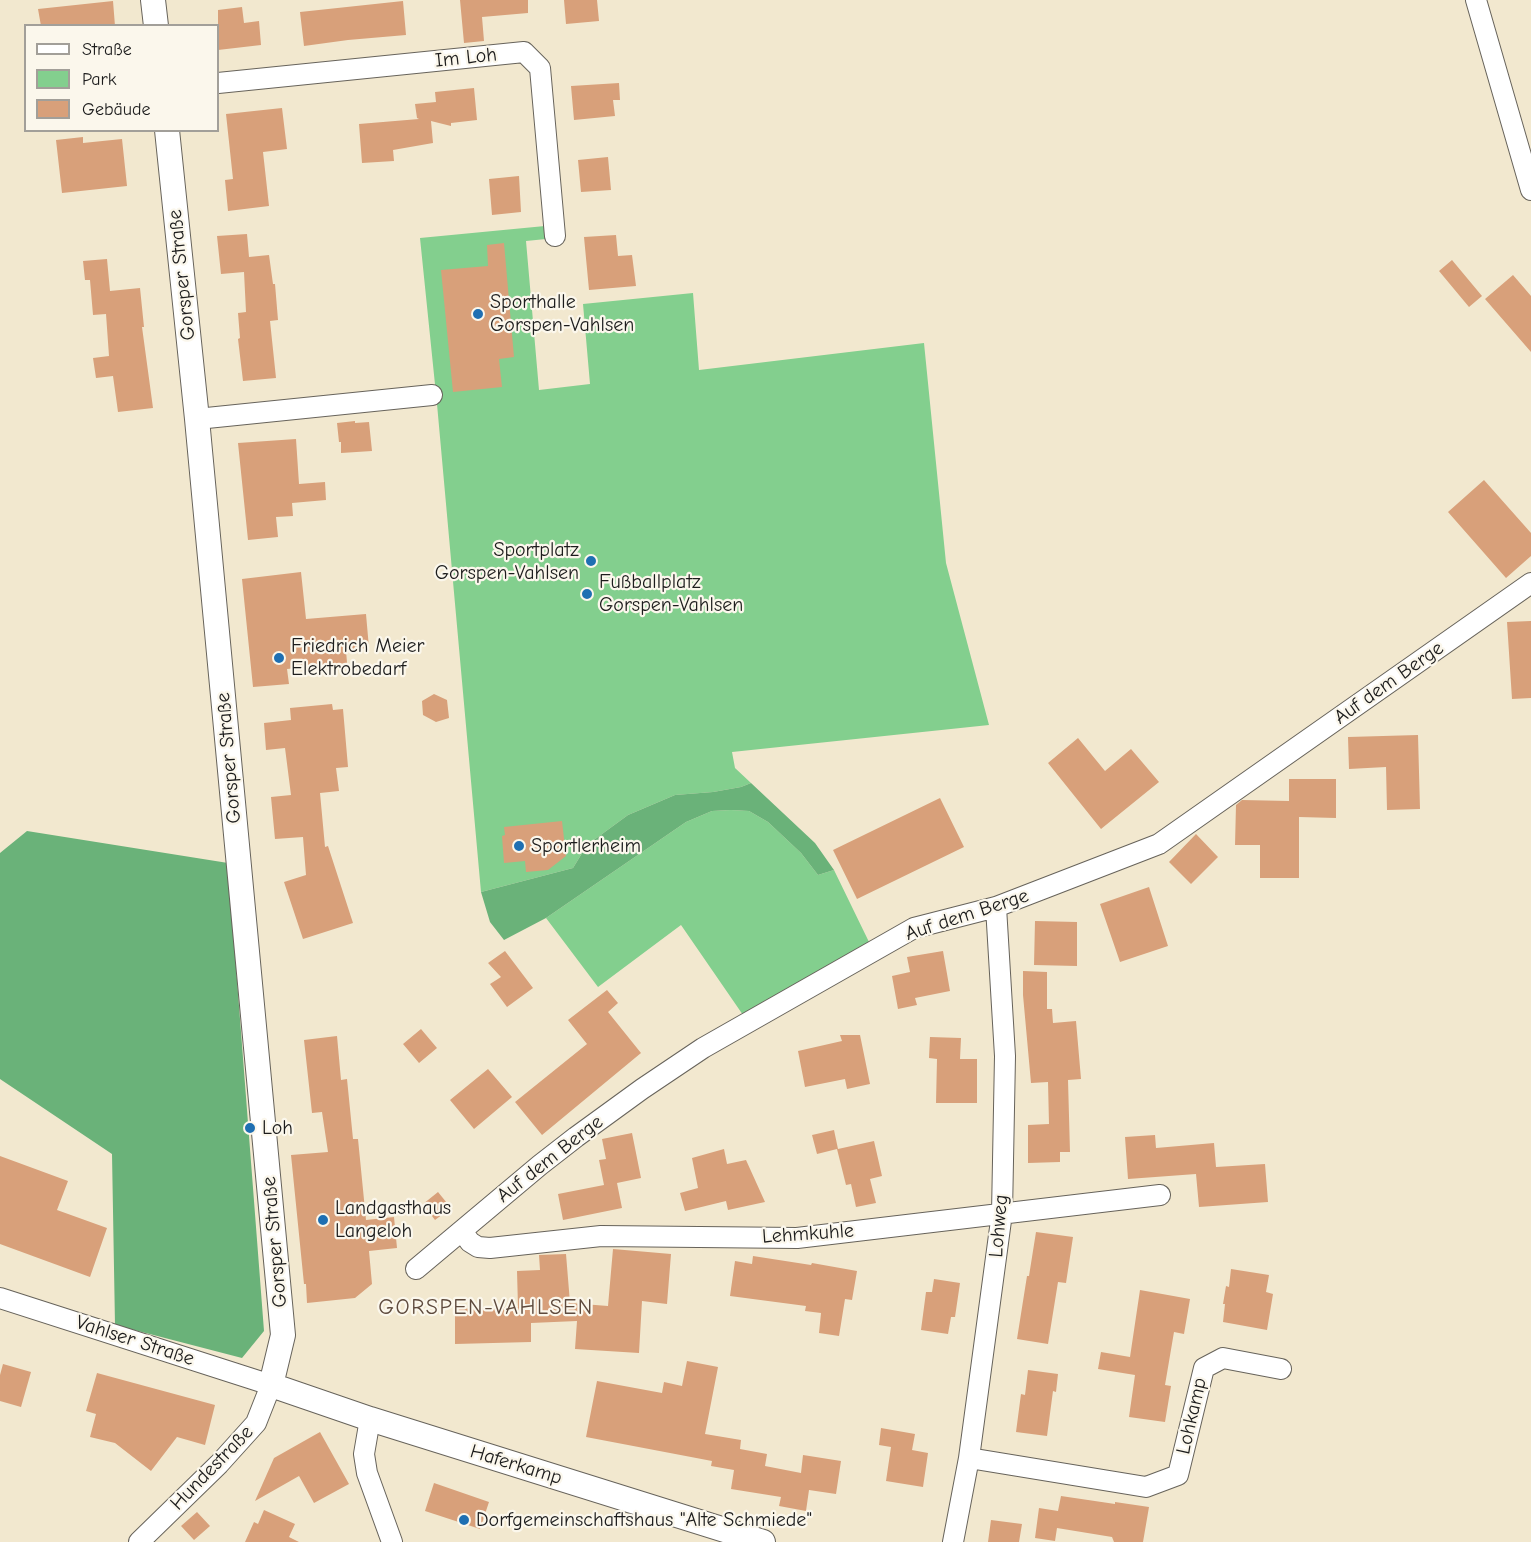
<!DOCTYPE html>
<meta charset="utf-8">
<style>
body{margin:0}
#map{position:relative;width:1531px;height:1542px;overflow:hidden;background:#f2e8cf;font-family:"Comic Neue",sans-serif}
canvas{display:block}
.legend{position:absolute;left:24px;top:24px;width:195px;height:108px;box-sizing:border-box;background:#fbf7ec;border:2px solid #a29f99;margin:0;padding:8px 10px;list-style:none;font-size:18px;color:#1c1c1c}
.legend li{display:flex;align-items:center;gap:12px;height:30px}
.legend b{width:30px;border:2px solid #a29f99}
</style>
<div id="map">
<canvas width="1531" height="1542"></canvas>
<ul class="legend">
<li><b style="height:8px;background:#fff"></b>Straße</li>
<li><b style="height:16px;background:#83cf8e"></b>Park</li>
<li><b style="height:16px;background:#d8a07a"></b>Gebäude</li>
</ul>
</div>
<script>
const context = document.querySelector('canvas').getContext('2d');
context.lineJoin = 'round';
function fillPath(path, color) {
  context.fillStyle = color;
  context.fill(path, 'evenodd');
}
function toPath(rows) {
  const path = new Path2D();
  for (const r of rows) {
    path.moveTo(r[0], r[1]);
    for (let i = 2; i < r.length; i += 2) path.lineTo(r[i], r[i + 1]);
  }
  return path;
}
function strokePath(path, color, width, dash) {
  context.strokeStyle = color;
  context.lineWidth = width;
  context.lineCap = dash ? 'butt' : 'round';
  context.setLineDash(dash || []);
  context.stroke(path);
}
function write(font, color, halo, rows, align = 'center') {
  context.font = font + ' "Comic Neue",sans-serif';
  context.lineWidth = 4.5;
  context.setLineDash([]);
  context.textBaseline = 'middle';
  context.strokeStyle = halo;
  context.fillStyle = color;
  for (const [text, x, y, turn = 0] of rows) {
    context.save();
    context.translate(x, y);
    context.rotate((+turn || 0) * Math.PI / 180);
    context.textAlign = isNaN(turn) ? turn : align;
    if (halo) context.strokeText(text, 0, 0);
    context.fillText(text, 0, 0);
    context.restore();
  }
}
fillPath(toPath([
 [545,226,546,239,526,241,539,390,590,384,583,304,693,293,699,370,924,343,946,563,989,725,732,752,735,768,751,783,741,787,713,792,675,795,628,815,587,845,573,868,481,892,437,404,420,238],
 [731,810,749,811,768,822,801,853,818,875,834,870,869,942,743,1015,681,925,598,987,546,918,686,822,712,811]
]), '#83cf8e');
fillPath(toPath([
 [751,783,815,843,834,870,818,875,801,853,768,822,749,811,731,810,712,811,686,822,546,918,504,940,490,922,481,892,573,868,587,845,628,815,675,795,713,792,741,787],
 [27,831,228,863,264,1331,242,1358,115,1325,112,1154,0,1079,0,853]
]), '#6ab279');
fillPath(toPath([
 [460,0,528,0,528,13,482,17,484,41,464,43],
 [564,0,597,0,599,21,566,24],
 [113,1,115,26,41,26,38,9],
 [403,1,406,35,348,40,304,46,300,12],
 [242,7,244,23,259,21,261,45,218,50,218,10],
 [619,83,620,100,613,100,615,116,574,120,571,86],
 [474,88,477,120,451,123,451,126,431,121,433,143,393,150,394,161,362,163,359,124,419,119,417,118,415,104,436,102,435,92],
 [282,108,287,149,263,152,269,206,228,211,225,180,233,179,226,114],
 [83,137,83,143,122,139,127,186,62,193,56,140],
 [608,157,611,190,581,192,578,160],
 [519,176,521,212,492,215,489,179],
 [247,234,249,257,269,255,273,284,275,284,278,320,270,321,276,378,243,381,238,339,240,338,238,313,246,312,244,272,221,274,217,236],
 [616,235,618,256,632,255,636,286,589,290,584,237],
 [504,243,514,357,499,359,502,387,453,392,441,270,488,266,487,245],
 [107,259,110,291,140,288,144,327,142,327,153,408,118,412,113,376,96,378,93,358,109,356,106,314,93,315,90,280,85,280,83,261],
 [1452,260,1482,296,1469,307,1439,271],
 [1513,275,1531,296,1531,352,1485,299],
 [355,421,355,423,369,422,372,451,341,453,341,442,339,442,337,423],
 [296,439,299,484,325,482,326,500,292,503,293,516,276,517,278,537,248,540,238,443],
 [1484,480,1531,533,1531,556,1506,578,1448,512],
 [301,572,306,619,366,614,369,648,346,650,347,663,287,669,289,684,253,687,242,579],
 [1531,621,1531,698,1512,699,1507,622],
 [434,694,447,700,449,718,436,722,423,715,422,701],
 [332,704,333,710,343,709,348,767,336,768,339,791,320,793,325,847,328,846,353,923,303,939,284,882,306,875,303,837,275,839,271,797,291,795,285,748,266,750,264,723,291,720,290,708],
 [1418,735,1420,809,1387,810,1386,767,1349,769,1348,737],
 [1078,738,1105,771,1131,749,1159,782,1101,829,1048,763],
 [1289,779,1336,779,1336,818,1299,817,1299,878,1260,878,1260,845,1235,845,1236,805,1242,800,1289,801],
 [940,798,964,847,857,899,833,850],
 [562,821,566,856,548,870,526,872,525,861,504,863,502,836,505,835,504,827],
 [1196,834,1218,857,1191,884,1169,862],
 [1149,887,1168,946,1120,962,1100,904],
 [1035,921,1077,922,1077,966,1034,965],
 [505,951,533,988,507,1007,490,984,501,977,488,963],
 [943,951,950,991,915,998,917,1005,898,1009,892,976,910,972,907,957],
 [1023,971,1047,972,1047,1009,1052,1009,1053,1023,1076,1021,1081,1079,1068,1080,1070,1152,1060,1152,1060,1162,1028,1163,1028,1125,1049,1124,1048,1082,1031,1083,1023,995],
 [607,990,618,1003,608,1012,641,1053,542,1135,515,1102,587,1044,568,1020],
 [421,1029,437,1048,419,1063,403,1044],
 [840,1035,860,1035,870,1084,847,1089,845,1079,805,1087,798,1051,842,1041],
 [337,1036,341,1080,347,1079,353,1139,358,1139,366,1220,394,1217,397,1248,369,1251,372,1284,355,1298,307,1303,306,1284,304,1284,291,1155,328,1152,322,1112,312,1113,304,1040],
 [930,1037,961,1038,960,1059,977,1059,977,1103,936,1103,937,1059,929,1058],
 [488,1069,512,1097,474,1129,450,1100],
 [834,1130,838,1149,874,1141,882,1176,870,1179,876,1203,856,1207,851,1184,846,1185,837,1149,817,1154,812,1135],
 [632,1133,641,1178,617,1183,622,1208,563,1220,558,1194,604,1185,599,1160,606,1159,602,1139],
 [1155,1135,1156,1148,1214,1143,1216,1167,1265,1164,1268,1202,1199,1207,1196,1174,1128,1179,1125,1137],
 [724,1149,727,1164,746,1160,765,1202,728,1210,726,1201,685,1211,680,1193,698,1188,692,1158],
 [0,1156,68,1181,57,1210,107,1228,90,1277,0,1244],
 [438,1192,451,1208,435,1220,423,1204],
 [1036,1232,1073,1237,1066,1283,1058,1282,1048,1344,1017,1339,1027,1276,1029,1276],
 [613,1249,671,1254,667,1304,642,1301,639,1353,575,1349,577,1321,531,1323,531,1342,455,1344,455,1309,518,1307,517,1271,540,1270,539,1255,566,1254,570,1303,608,1306],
 [753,1256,811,1265,812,1263,857,1271,852,1300,845,1299,839,1336,819,1333,821,1313,805,1311,806,1306,730,1296,735,1261,752,1264],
 [1231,1269,1269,1275,1266,1292,1273,1294,1267,1330,1223,1322,1225,1304,1223,1304,1226,1286,1229,1287],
 [934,1279,960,1283,955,1317,951,1317,948,1334,921,1330,926,1292,932,1292],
 [1140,1290,1190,1299,1184,1334,1174,1332,1165,1385,1171,1386,1165,1422,1129,1417,1135,1375,1098,1369,1101,1352,1130,1357],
 [687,1361,718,1367,705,1434,741,1440,740,1449,767,1454,765,1466,801,1473,803,1455,841,1461,836,1494,809,1490,806,1511,779,1506,781,1497,731,1489,734,1470,711,1466,712,1461,586,1437,597,1381,662,1393,664,1382,682,1386],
 [3,1364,31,1372,21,1407,0,1401,0,1375],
 [1028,1370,1058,1374,1056,1392,1053,1391,1047,1436,1016,1432,1021,1394,1025,1395],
 [97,1373,215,1405,205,1445,177,1437,151,1471,115,1443,90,1437,96,1414,86,1411],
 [881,1428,915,1434,912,1450,928,1453,923,1487,886,1481,891,1447,879,1445],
 [320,1432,349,1484,314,1503,299,1476,255,1501,274,1458],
 [434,1483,489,1502,480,1529,425,1511],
 [1061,1496,1115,1504,1115,1502,1149,1507,1143,1542,1114,1542,1112,1537,1057,1528,1055,1541,1035,1538,1039,1508,1058,1511],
 [264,1510,295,1524,289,1537,299,1542,245,1542,254,1522,258,1524],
 [197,1512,210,1526,194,1540,181,1526],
 [991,1520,1022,1524,1019,1542,988,1542]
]), '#d8a07a');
const minor = toPath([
 [1476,0,1531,190],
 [218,83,524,52,540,68,555,236],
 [197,419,432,395],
 [462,1231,470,1242,478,1247,490,1248,601,1236,797,1238,1160,1195],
 [416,1269,540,1165,576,1137,642,1089,703,1048,914,928,996,907,1159,844,1531,583],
 [0,1298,271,1385,256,1423,219,1464,139,1542],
 [370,1419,364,1454,367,1473,392,1542],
 [969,1458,1146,1487,1178,1475,1204,1368,1223,1358,1281,1369],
 [953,1542,969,1458,1002,1213,1005,1056,996,907]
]);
const tertiary = toPath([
 [153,0,156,26],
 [167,130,197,419,283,1335,271,1385,370,1419,763,1542]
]);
strokePath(minor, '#67635b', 22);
strokePath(tertiary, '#67635b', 26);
strokePath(minor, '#fff', 20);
strokePath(tertiary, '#fff', 24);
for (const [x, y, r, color] of [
 [478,314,6,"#1f6fb2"],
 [591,561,6,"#1f6fb2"],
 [587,594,6,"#1f6fb2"],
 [279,658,6,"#1f6fb2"],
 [519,846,6,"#1f6fb2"],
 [250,1128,6,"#1f6fb2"],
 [323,1220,6,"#1f6fb2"],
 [464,1520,6,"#1f6fb2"]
]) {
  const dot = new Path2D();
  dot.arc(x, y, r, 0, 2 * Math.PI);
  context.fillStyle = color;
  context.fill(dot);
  strokePath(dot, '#fbf7ec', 2);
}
write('20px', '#1c1c1c', '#fbf7ec', [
 ["Im Loh",466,58,-6],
 ["Gorsper Straße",182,275,-96],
 ["Auf dem Berge",1389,683,-35],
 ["Gorsper Straße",229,758,-95],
 ["Auf dem Berge",967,915,-18],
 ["Auf dem Berge",550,1159,-38],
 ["Lohweg",999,1226,-85],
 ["Lehmkuhle",808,1234,-4],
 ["Gorsper Straße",275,1242,-95],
 ["Vahlser Straße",135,1341,18],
 ["Lohkamp",1192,1416,-77],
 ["Haferkamp",516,1465,17],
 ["Hundestraße",212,1468,-46]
]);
write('20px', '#1c1c1c', '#fbf7ec', [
 ["Sporthalle",490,302],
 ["Gorspen-Vahlsen",490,325],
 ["Sportplatz",579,550,"right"],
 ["Gorspen-Vahlsen",579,573,"right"],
 ["Fußballplatz",599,582],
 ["Gorspen-Vahlsen",599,605],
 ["Friedrich Meier",291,646],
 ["Elektrobedarf",291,669],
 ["Sportlerheim",531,846],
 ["Loh",262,1128],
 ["Landgasthaus",335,1208],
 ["Langeloh",335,1231],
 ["Dorfgemeinschaftshaus \"Alte Schmiede\"",476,1520]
], 'left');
context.letterSpacing = '1.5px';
write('22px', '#5e4a3d', '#fbf7ec', [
 ["GORSPEN-VAHLSEN",486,1308]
]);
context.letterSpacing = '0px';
</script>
